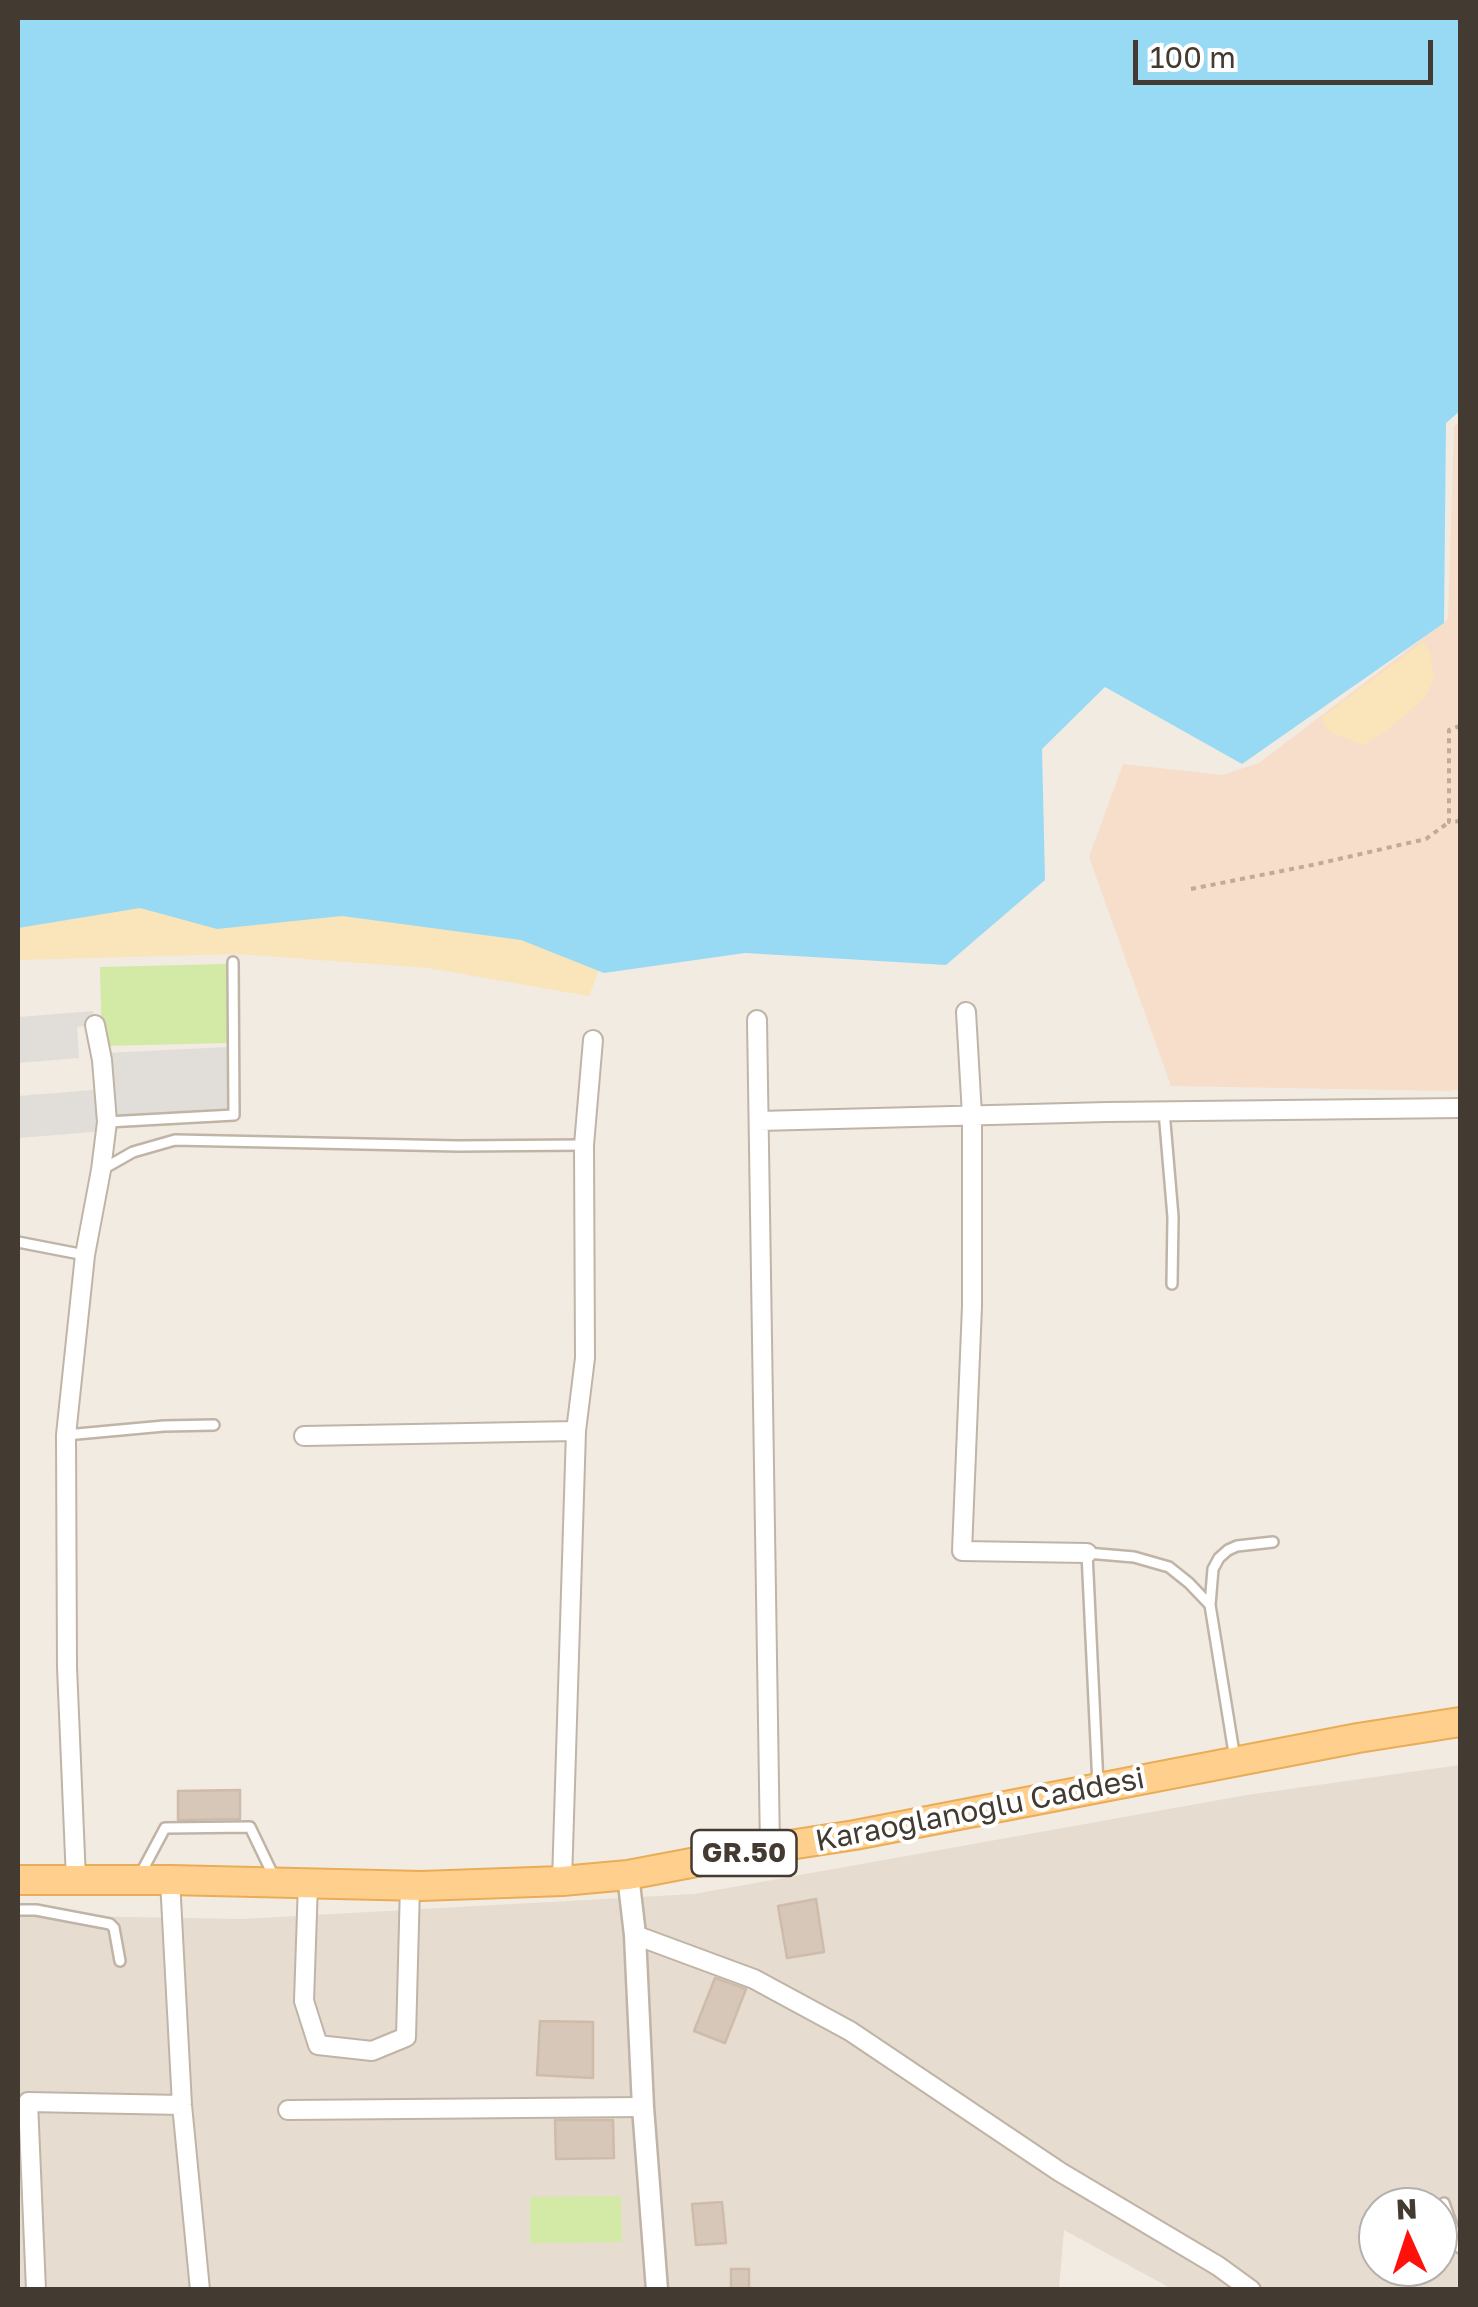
<!DOCTYPE html>
<meta charset="utf-8">
<style>
body{margin:0}
#map{position:relative;width:1478px;height:2307px;overflow:hidden;background:#f2ebe1;font-family:"Golos Text",sans-serif}
canvas{display:block}
.frame{position:absolute;inset:0;border:20px solid #433a32;pointer-events:none}
.north{position:absolute;left:1358px;top:2187px;width:100px;height:100px;box-sizing:border-box;background:#fff;border:2px solid #b4b0ad;border-radius:50%;rotate:357deg;font-size:28px;font-weight:700;line-height:40px;text-align:center;color:#433a32}
.north::after{content:'';display:block;margin:auto;width:35px;height:45px;background:#ff110b;clip-path:polygon(50% 0,100% 100%,50% 72%,0 100%)}
.scale{position:absolute;left:1133px;top:40px;width:300px;height:45px;box-sizing:border-box;border:5px solid #433a32;border-top:0;padding-left:12px;font-size:30px;line-height:35px;white-space:nowrap;color:#433a32;-webkit-text-stroke:8px #fff;paint-order:stroke}
</style>
<div id="map">
<canvas width="1478" height="2307"></canvas>
<div class="frame"></div>
<div class="north">N</div>
<div class="scale">100 m</div>
</div>
<script>
const context = document.querySelector('canvas').getContext('2d');
context.lineJoin = 'round';
function fillPath(path, color) {
  context.fillStyle = color;
  context.fill(path, 'evenodd');
}
function toPath(rows) {
  const path = new Path2D();
  for (const r of rows) {
    path.moveTo(r[0], r[1]);
    for (let i = 2; i < r.length; i += 2) path.lineTo(r[i], r[i + 1]);
  }
  return path;
}
function strokePath(path, color, width, dash) {
  context.strokeStyle = color;
  context.lineWidth = width;
  context.lineCap = dash ? 'butt' : 'round';
  context.setLineDash(dash || []);
  context.stroke(path);
}
function write(font, color, halo, rows, align = 'center') {
  context.font = font + ' "Golos Text",sans-serif';
  context.lineWidth = 8;
  context.setLineDash([]);
  context.textBaseline = 'middle';
  context.strokeStyle = halo;
  context.fillStyle = color;
  for (const [text, x, y, turn = 0] of rows) {
    context.save();
    context.translate(x, y);
    context.rotate((+turn || 0) * Math.PI / 180);
    context.textAlign = isNaN(turn) ? turn : align;
    if (halo) context.strokeText(text, 0, 0);
    context.fillText(text, 0, 0);
    context.restore();
  }
}
fillPath(toPath([
 [1460,1765,1460,2289,1172,2289,1064,2230,1059,2289,18,2290,18,1915,242,1919,694,1894,1247,1795],
 [1378,2207,1438,2207,1438,2267,1378,2267]
]), '#e6dccf');
fillPath(toPath([
 [1460,421,1460,1089,1449,1091,1171,1086,1089,857,1123,764,1222,775,1259,763,1448,619,1454,426]
]), '#f6deca');
fillPath(toPath([
 [226,964,228,1043,102,1046,100,967],
 [621,2196,622,2242,530,2243,530,2197]
]), '#d3e9a6');
fillPath(toPath([
 [1423,642,1430,652,1434,680,1424,698,1394,725,1363,745,1330,732,1321,718],
 [141,901,379,910,522,930,601,964,589,996,428,968,239,954,18,960,18,921]
]), '#fae4b9');
fillPath(toPath([
 [93,1011,95,1025,77,1027,79,1058,18,1063,18,1017],
 [227,1047,230,1114,107,1122,107,1131,18,1138,18,1096,104,1089,105,1053]
]), '#e1deda');
fillPath(toPath([
 [18,18,1460,18,1460,411,1446,423,1444,623,1242,764,1105,687,1042,749,1045,880,946,965,745,953,604,973,521,940,342,916,217,929,140,908,18,928]
]), '#98daf4');
const building = toPath([
 [240,1790,240,1819,178,1820,178,1791,240,1790],
 [816,1899,824,1952,787,1958,778,1906,816,1899],
 [715,1978,746,1989,725,2043,694,2031,715,1978],
 [540,2021,593,2022,593,2078,537,2075,540,2021],
 [555,2120,613,2120,614,2158,556,2159,555,2120],
 [722,2202,726,2243,696,2245,692,2204,722,2202],
 [731,2269,749,2269,749,2290,731,2290,731,2269]
]);
fillPath(building, '#d7c7b9');
strokePath(building, '#cfbba9', 2.5);
const service = toPath([
 [1164,1111,1173,1217,1172,1284],
 [107,1122,234,1115,233,962],
 [103,1169,133,1152,175,1140,458,1146,584,1145],
 [18,1242,85,1255],
 [66,1435,164,1426,214,1425],
 [1235,1759,1210,1605,1213,1569,1219,1558,1228,1550,1237,1546,1273,1542],
 [1098,1785,1087,1553,1134,1557,1169,1567,1189,1583,1210,1605],
 [141,1873,165,1828,250,1827,275,1879],
 [18,1910,36,1910,110,1924,114,1928,120,1961],
 [1444,2203,1460,2248]
]);
const minor = toPath([
 [966,1012,972,1115,972,1306,962,1551,1087,1553],
 [757,1020,770,1848],
 [759,1121,1107,1112,1460,1108],
 [304,1436,576,1431],
 [76,1880,67,1667,66,1435,85,1255,101,1170,107,1122,102,1060,95,1025],
 [170,1880,182,2105,200,2290],
 [562,1881,576,1431,585,1358,584,1145,593,1040],
 [308,1883,304,2001,318,2045,372,2051,406,2037,410,1886],
 [635,1935,754,1979,850,2031,1060,2172,1218,2266,1251,2290],
 [288,2110,643,2107],
 [36,2290,28,2102,182,2105]
]);
const tertiary = toPath([
 [628,1875,635,1935,643,2107,657,2290]
]);
const primary = toPath([
 [18,1880,170,1880,421,1886,562,1881,628,1875,770,1848,855,1835,1358,1738,1460,1722]
]);
strokePath(service, '#c0b4a6', 14);
strokePath(minor, '#c0b4a6', 22);
strokePath(tertiary, '#c0b4a6', 25);
strokePath(primary, '#eaac57', 32);
strokePath(toPath([
 [1460,726,1449,730,1449,822,1460,821],
 [1191,889,1317,864,1426,839,1449,822]
]), '#c0ab94', 4, [5, 5]);
strokePath(service, '#fff', 9);
strokePath(minor, '#fff', 18);
strokePath(tertiary, '#fff', 20);
strokePath(primary, '#ffd08d', 28);
for (const [x, y, w] of [
 [744,1853,105]
]) {
  const box = new Path2D();
  box.roundRect(x - w / 2, y - 23, w, 46, 8);
  context.fillStyle = '#fff';
  context.fill(box);
  strokePath(box, '#433a32', 2.5);
}
write('bold 28px', '#433a32', null, [
 ["GR.50",744,1853]
]);
write('30px', '#433a32', '#fff', [
 ["Karaoğlanoğlu Caddesi",980,1810,-11]
]);
</script>
